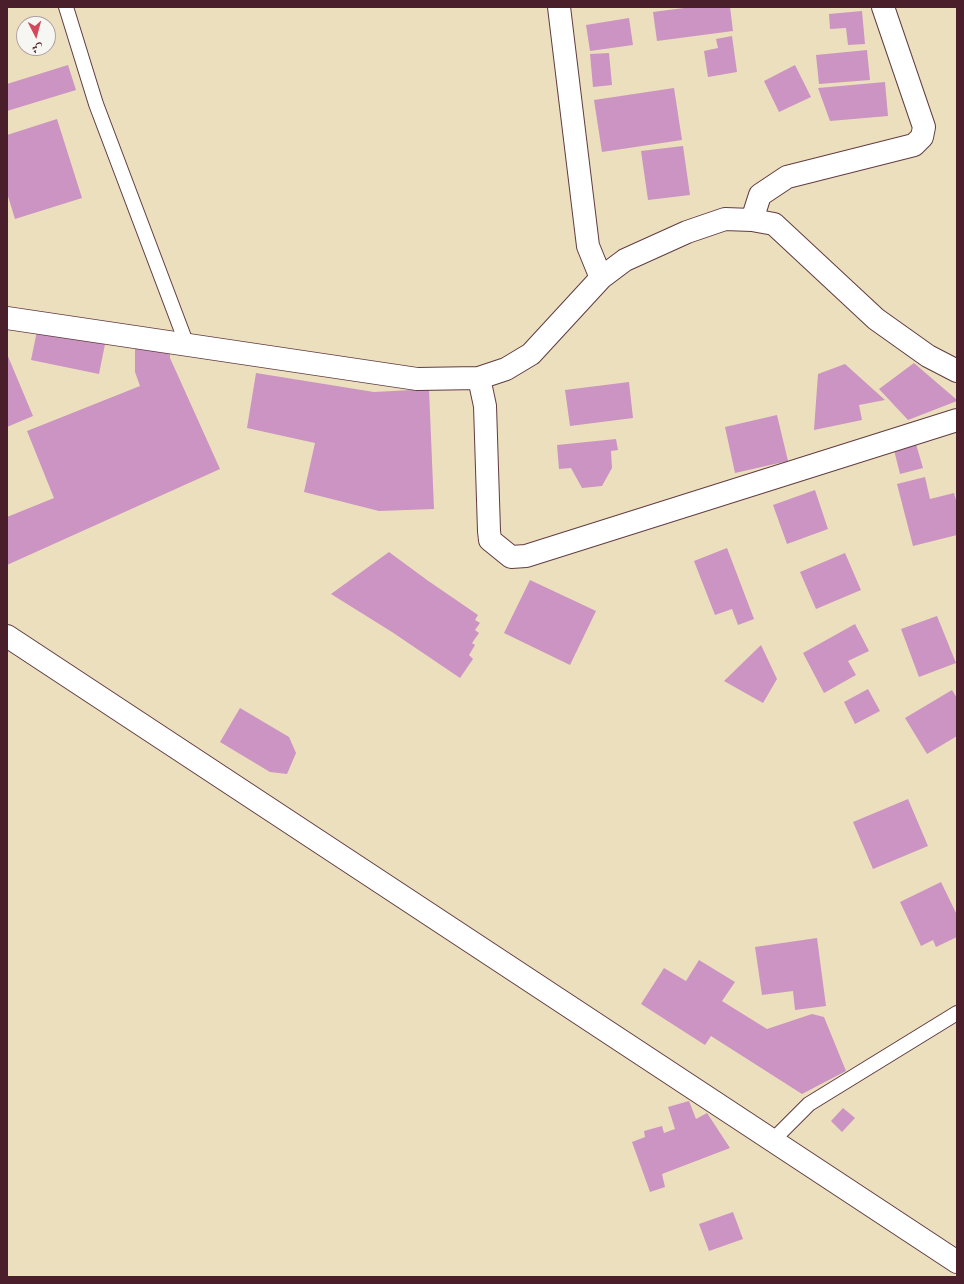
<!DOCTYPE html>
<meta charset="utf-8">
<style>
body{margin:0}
#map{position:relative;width:964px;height:1284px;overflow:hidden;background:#ecdfbe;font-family:Vollkorn,Amiri,serif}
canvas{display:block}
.frame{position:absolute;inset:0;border:8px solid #4a1f2b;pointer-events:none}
.north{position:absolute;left:16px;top:16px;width:40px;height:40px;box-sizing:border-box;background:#f6f6f2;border:1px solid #b1a0a2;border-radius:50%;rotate:174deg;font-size:11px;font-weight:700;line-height:16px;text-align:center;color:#4a1f2b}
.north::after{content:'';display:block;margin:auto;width:14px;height:18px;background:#d1495b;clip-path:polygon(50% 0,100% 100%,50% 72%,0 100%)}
</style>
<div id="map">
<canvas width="964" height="1284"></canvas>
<div class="frame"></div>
<div class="north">ش</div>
</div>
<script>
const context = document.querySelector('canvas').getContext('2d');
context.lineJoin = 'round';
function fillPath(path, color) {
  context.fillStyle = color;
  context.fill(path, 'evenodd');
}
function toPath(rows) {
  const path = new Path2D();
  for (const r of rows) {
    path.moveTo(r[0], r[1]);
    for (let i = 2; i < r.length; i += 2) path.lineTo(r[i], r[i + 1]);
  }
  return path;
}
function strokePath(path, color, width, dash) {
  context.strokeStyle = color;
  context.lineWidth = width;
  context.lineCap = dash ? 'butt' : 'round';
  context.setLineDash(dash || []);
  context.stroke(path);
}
fillPath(toPath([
 [692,7,730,7,733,31,657,41,653,12],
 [862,11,865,44,848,45,846,28,830,29,829,14],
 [629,18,633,45,590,51,586,25],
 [732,36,737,72,708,77,704,51,718,48,716,39],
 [867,50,870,80,819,84,816,55],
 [609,53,612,85,593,87,590,54],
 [68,65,76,90,7,111,7,84],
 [795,65,811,97,779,112,764,81],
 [885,82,888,116,830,121,818,88],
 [674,88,682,140,602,152,594,100],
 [57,119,82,198,15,219,7,193,7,135],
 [683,146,690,195,648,200,641,151],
 [37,331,105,344,99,374,31,360],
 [135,348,170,349,170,358,220,469,7,565,7,517,54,498,27,431,140,386,135,372],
 [7,354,33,416,7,427],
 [914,363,957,400,957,401,908,420,879,389],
 [845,364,885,400,859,405,862,420,814,430,818,374],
 [256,373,374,392,429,389,434,509,379,511,304,492,315,443,247,428],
 [629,382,633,418,570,426,565,390],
 [777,415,788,461,735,473,725,427],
 [616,439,618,450,611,451,612,468,602,486,582,488,571,468,559,469,557,445],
 [916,444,923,468,900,474,894,450],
 [925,477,930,499,954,493,957,504,957,535,913,546,897,484],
 [815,490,828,529,787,544,773,505],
 [727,548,754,619,738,625,732,609,715,615,694,561],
 [389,552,427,580,478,615,475,620,480,623,475,630,479,633,472,643,475,645,469,655,473,659,460,678,392,632,331,594],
 [845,553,861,590,816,609,800,572],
 [530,580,596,611,570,665,504,633],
 [937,616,956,663,919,677,901,629],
 [855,624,869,651,848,661,856,675,824,693,803,653],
 [761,645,777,679,763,703,724,681],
 [868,689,880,711,855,724,844,702],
 [952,690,957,698,957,736,927,754,905,718],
 [240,708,289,737,296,753,287,774,270,772,220,742],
 [908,799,928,846,873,869,853,822],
 [941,882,957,915,957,937,936,947,933,940,921,946,900,902],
 [817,938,826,1006,795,1010,793,991,762,995,755,947],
 [699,960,735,982,722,1001,767,1029,812,1014,824,1017,846,1071,802,1094,711,1036,705,1045,641,1004,664,968,686,981],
 [689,1101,696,1119,707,1113,730,1148,662,1174,665,1187,650,1192,632,1142,645,1137,644,1131,662,1126,664,1133,675,1129,668,1107],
 [843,1108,855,1118,842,1132,831,1121],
 [733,1212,743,1239,709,1251,699,1224]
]), '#cb94c2');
const lane = toPath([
 [66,7,96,104,187,345],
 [773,1140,809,1104,957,1013]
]);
const street = toPath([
 [559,7,588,246,601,278],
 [752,220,760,195,787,177,914,145,922,137,924,127,883,7],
 [7,318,417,379,479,378,506,369,531,354,601,278,625,260,687,232,725,219,752,220,774,224,876,319,928,356,957,371],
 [479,378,485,406,489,531,490,540,511,557,526,556,957,420]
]);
const secondary = toPath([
 [7,636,957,1262]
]);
strokePath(lane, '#623c41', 16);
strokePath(street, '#623c41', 24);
strokePath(secondary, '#623c41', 24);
strokePath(lane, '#fff', 14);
strokePath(street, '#fff', 22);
strokePath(secondary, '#fff', 22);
</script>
